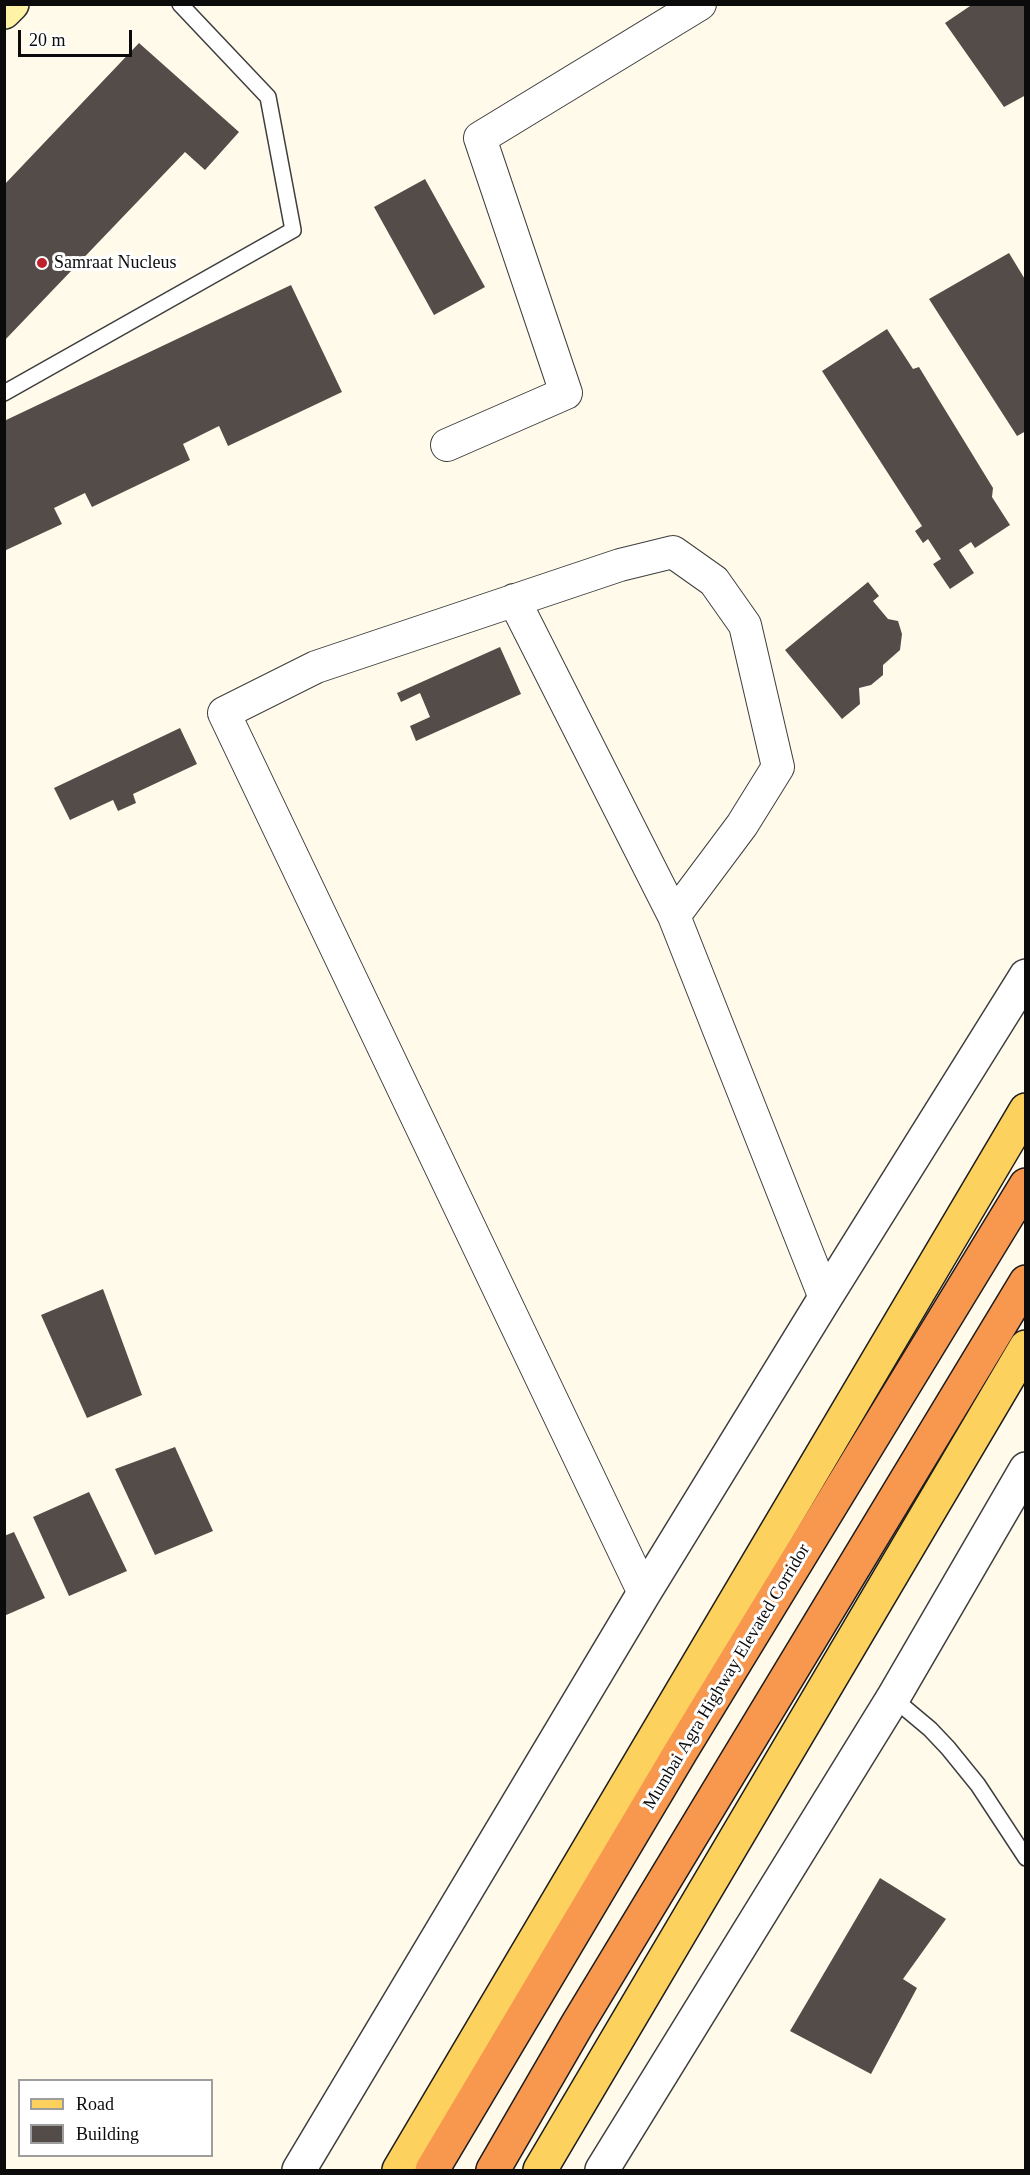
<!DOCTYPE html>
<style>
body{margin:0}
#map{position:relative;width:1030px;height:2175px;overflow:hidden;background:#fffaea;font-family:"Times New Roman",serif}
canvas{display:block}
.frame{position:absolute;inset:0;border:6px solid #0b0b0b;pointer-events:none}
.legend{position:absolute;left:18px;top:2079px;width:195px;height:78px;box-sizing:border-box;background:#fff;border:2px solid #9d9d9d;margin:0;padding:8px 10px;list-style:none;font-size:18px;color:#0b0b0b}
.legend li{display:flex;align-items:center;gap:12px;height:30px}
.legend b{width:30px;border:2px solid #9d9d9d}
.scale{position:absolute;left:18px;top:30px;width:114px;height:27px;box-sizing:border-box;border:3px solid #0b0b0b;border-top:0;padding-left:8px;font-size:18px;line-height:21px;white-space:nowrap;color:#0b0b0b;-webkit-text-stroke:4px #fff;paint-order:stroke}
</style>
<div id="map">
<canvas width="1030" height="2175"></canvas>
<div class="frame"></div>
<ul class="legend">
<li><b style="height:8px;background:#fcd15d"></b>Road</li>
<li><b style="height:16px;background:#544c48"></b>Building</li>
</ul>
<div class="scale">20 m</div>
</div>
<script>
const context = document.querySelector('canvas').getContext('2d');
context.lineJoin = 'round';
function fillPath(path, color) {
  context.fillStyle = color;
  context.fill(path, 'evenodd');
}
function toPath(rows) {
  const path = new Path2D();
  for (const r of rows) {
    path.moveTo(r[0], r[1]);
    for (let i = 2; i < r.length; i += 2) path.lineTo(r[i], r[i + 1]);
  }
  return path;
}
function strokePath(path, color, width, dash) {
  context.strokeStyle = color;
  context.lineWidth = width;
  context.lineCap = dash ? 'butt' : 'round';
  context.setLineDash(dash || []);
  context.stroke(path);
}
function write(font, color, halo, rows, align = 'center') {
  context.font = font + ' "Times New Roman",serif';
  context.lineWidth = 6;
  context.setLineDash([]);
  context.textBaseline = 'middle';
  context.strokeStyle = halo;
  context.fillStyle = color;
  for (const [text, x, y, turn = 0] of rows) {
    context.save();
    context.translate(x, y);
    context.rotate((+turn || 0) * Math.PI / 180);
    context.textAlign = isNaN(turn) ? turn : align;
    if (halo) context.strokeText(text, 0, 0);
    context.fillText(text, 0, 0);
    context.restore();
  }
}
fillPath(toPath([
 [973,4,1026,4,1026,95,1004,107,945,23],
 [139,43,239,132,205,170,185,152,4,341,4,185],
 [425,179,485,287,434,315,374,207],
 [1009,253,1026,281,1026,431,1017,436,929,299],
 [291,285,342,392,228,446,219,426,183,444,190,460,92,507,85,493,54,508,62,524,4,551,4,421],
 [887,329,913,369,919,367,936,395,993,488,992,497,1010,525,975,548,971,542,959,550,974,573,950,589,933,564,941,559,928,539,923,543,915,531,922,526,822,371],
 [868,582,879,596,873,601,888,619,898,621,902,634,900,650,883,665,883,675,871,685,859,688,860,704,842,719,785,650],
 [500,647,521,694,416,741,410,726,430,717,420,693,401,702,397,693],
 [180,728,197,764,133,794,136,803,118,811,113,800,70,820,54,788],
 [103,1289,142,1395,87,1418,41,1315],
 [175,1447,213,1531,155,1555,115,1469],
 [89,1492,127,1571,69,1596,33,1517],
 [14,1532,45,1598,4,1616,4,1536],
 [880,1878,946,1919,903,1979,917,1988,871,2074,790,2031]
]), '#544c48');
const service = toPath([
 [4,393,293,230,268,97,180,4],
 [893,1698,930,1729,948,1748,978,1785,1026,1858]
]);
const minor = toPath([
 [447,445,566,393,480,138,700,4],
 [514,600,674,916,825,1298],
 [644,1593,224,713,316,667,620,565,673,552,714,581,745,625,778,767,742,825,674,916]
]);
const tertiary = toPath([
 [299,2170,644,1593,825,1298,1026,976],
 [602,2170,893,1698,1026,1469]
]);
const secondary = toPath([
 [4,12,12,4]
]);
const primary = toPath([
 [399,2170,1026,1110],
 [540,2170,1026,1347]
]);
const motorway = toPath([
 [432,2170,681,1751,1026,1185],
 [493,2170,577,2025,1026,1282]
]);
strokePath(service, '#3e3e3e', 18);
strokePath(minor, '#3e3e3e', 34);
strokePath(tertiary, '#3e3e3e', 36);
strokePath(secondary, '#2d2d2d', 36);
strokePath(primary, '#1c1c1c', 36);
strokePath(motorway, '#1c1c1c', 36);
strokePath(service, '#fff', 15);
strokePath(minor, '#fff', 32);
strokePath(tertiary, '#fff', 33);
strokePath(secondary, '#fff3a5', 33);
strokePath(primary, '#fcd15d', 33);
strokePath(motorway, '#f8984f', 33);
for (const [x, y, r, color] of [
 [42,263,6,"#be212c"]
]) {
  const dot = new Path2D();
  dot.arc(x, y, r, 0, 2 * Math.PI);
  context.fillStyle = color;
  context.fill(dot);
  strokePath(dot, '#fff', 2);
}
write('18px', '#0b0b0b', '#fff', [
 ["Samraat Nucleus",54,263]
], 'left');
write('18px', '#0b0b0b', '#fff', [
 ["Mumbai Agra Highway Elevated Corridor",727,1677,-59]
]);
</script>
